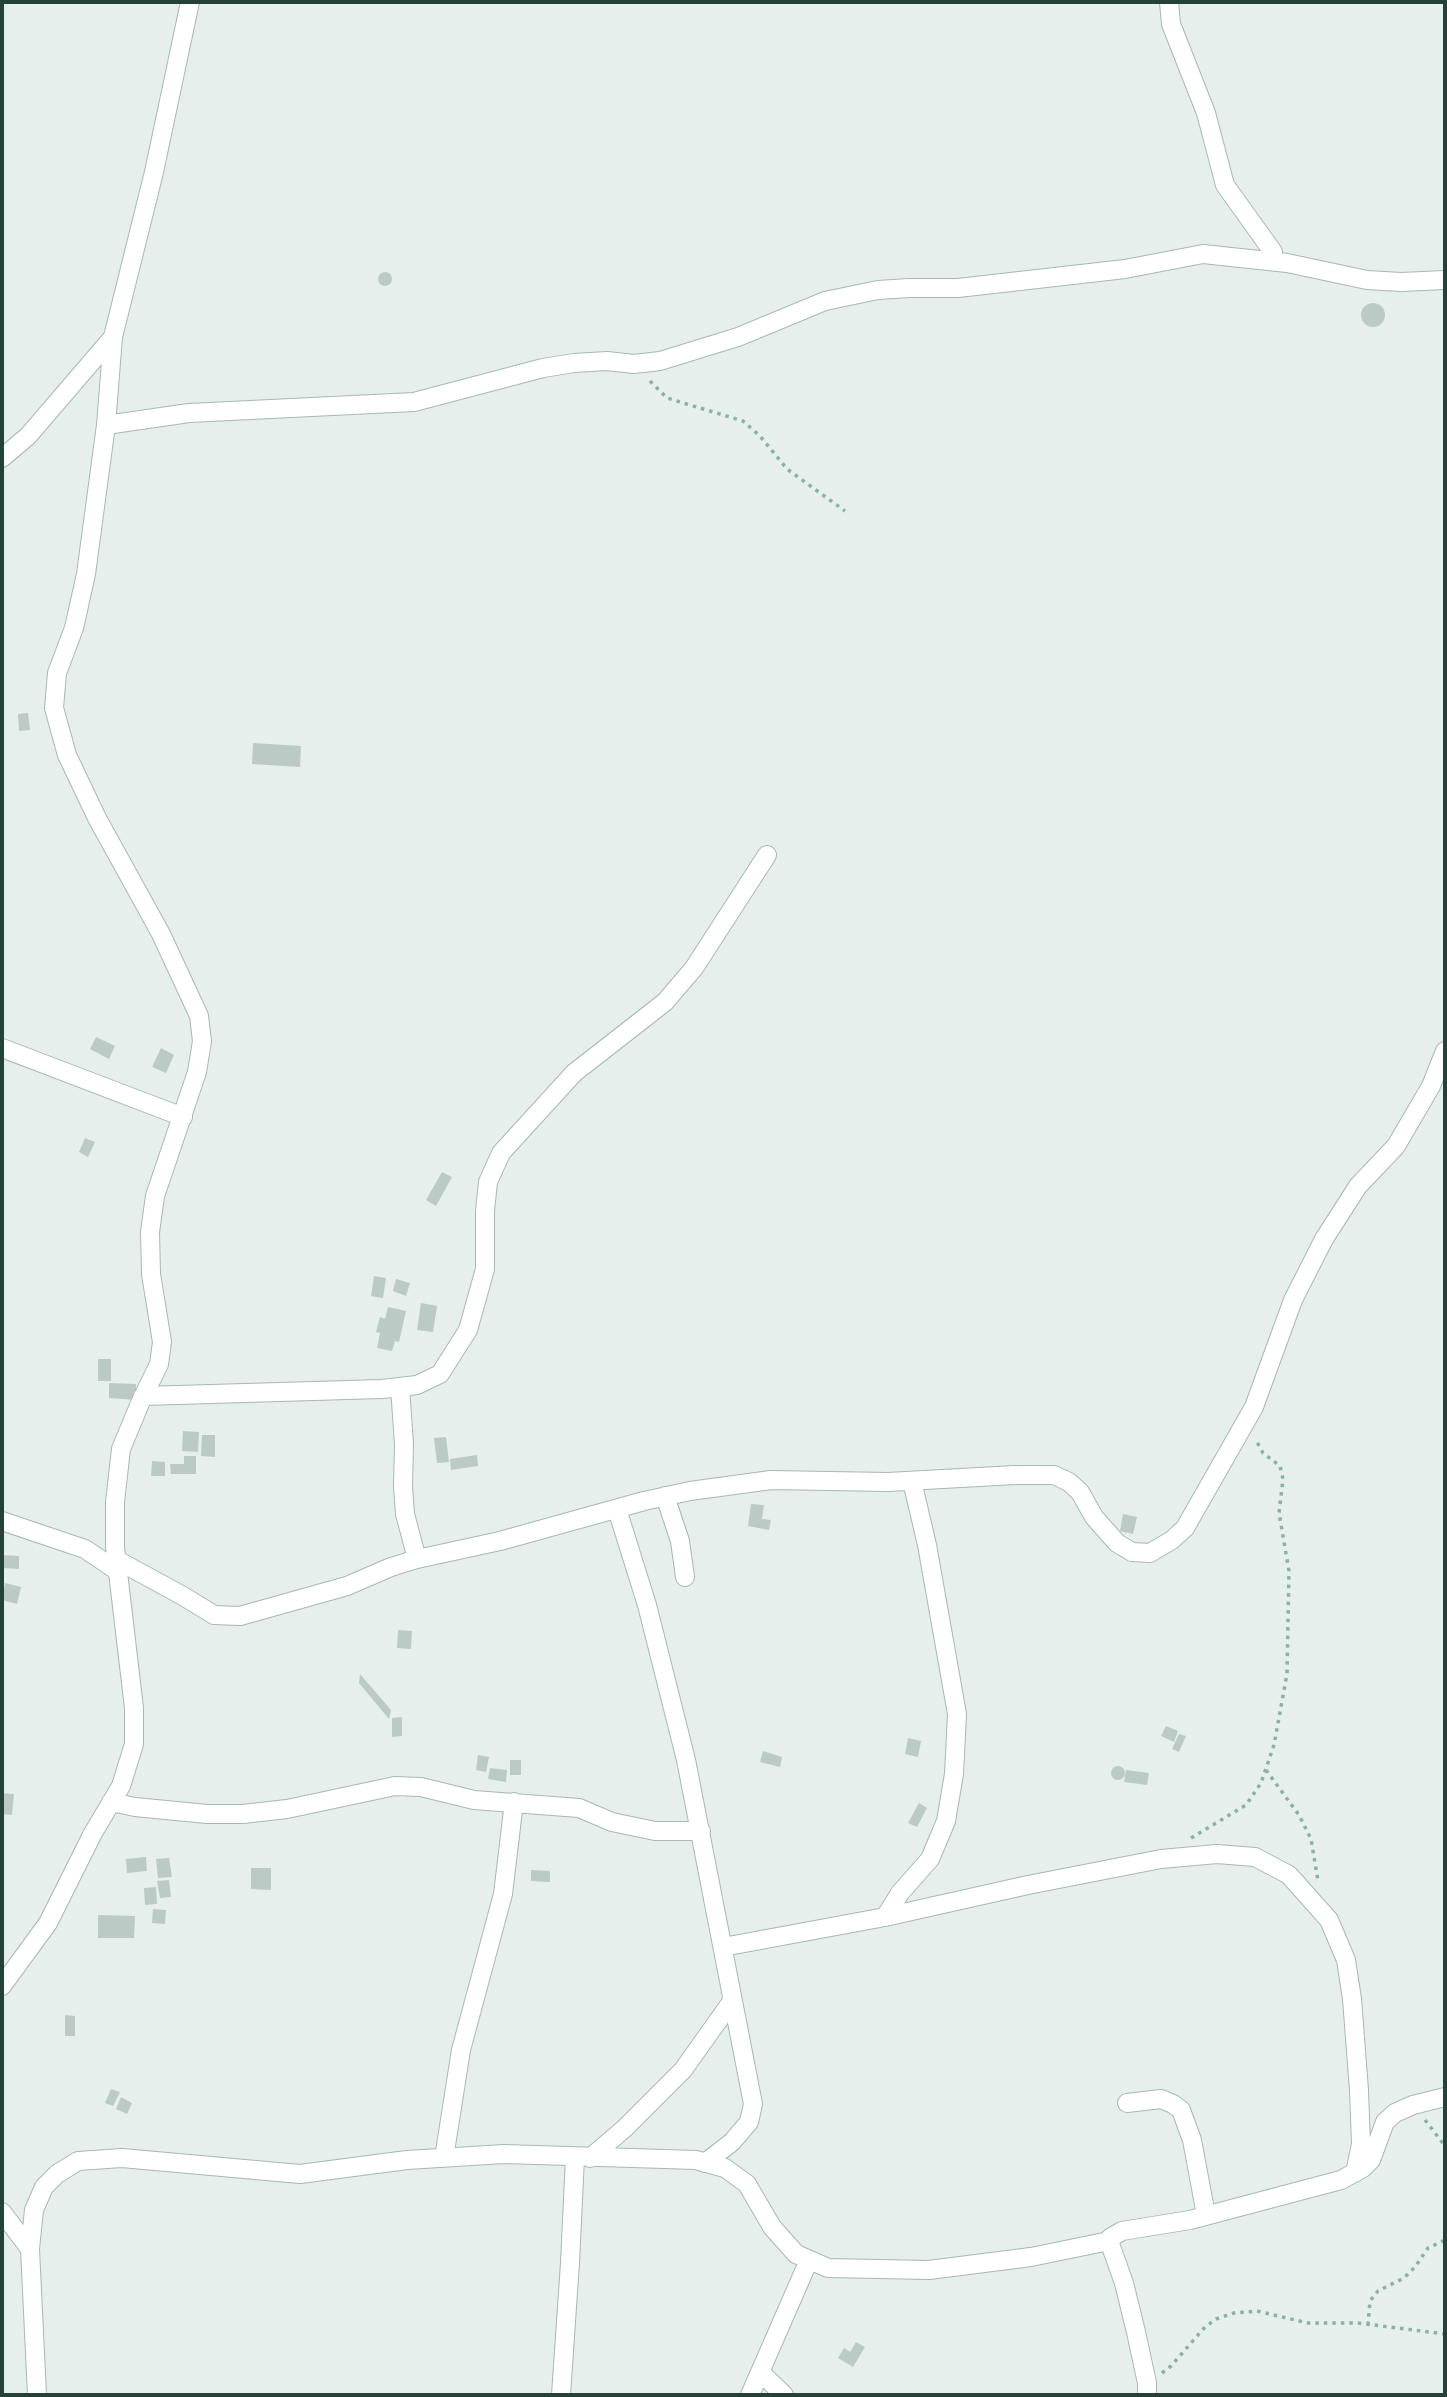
<!DOCTYPE html>
<style>
body{margin:0}
#map{position:relative;width:1447px;height:2397px;overflow:hidden;background:#e6efeb;font-family:Figtree,sans-serif}
canvas{display:block}
.frame{position:absolute;inset:0;border:4px solid #24423a;pointer-events:none}
</style>
<div id="map">
<canvas width="1447" height="2397"></canvas>
<div class="frame"></div>
</div>
<script>
const context = document.querySelector('canvas').getContext('2d');
context.lineJoin = 'round';
function fillPath(path, color) {
  context.fillStyle = color;
  context.fill(path, 'evenodd');
}
function toPath(rows) {
  const path = new Path2D();
  for (const r of rows) {
    if (r.length === 3) {
      path.moveTo(r[0] + r[2], r[1]);
      path.arc(r[0], r[1], r[2], 0, 2 * Math.PI);
      continue;
    }
    path.moveTo(r[0], r[1]);
    for (let i = 2; i < r.length; i += 2) path.lineTo(r[i], r[i + 1]);
  }
  return path;
}
function strokePath(path, color, width, dash) {
  context.strokeStyle = color;
  context.lineWidth = width;
  context.lineCap = dash ? 'butt' : 'round';
  context.setLineDash(dash || []);
  context.stroke(path);
}
fillPath(toPath([
 [385,279,7],
 [1373,315,12],
 [28,713,30,730,19,731,18,714],
 [253,743,301,746,300,767,252,764],
 [96,1037,115,1046,109,1059,90,1049],
 [161,1048,174,1055,166,1073,152,1067],
 [85,1138,95,1142,88,1157,79,1152],
 [442,1172,452,1177,436,1206,426,1200],
 [374,1276,386,1278,383,1298,371,1296],
 [396,1279,410,1283,406,1296,393,1291],
 [421,1303,437,1306,433,1332,417,1330],
 [388,1307,406,1311,399,1342,395,1341,392,1351,377,1348,380,1333,376,1332,380,1317,385,1319],
 [98,1359,111,1359,111,1381,98,1381],
 [109,1383,136,1384,136,1400,109,1398],
 [183,1431,199,1432,198,1452,182,1451],
 [202,1435,215,1435,215,1457,201,1456],
 [446,1437,449,1462,437,1463,434,1438],
 [477,1455,478,1466,451,1470,450,1459],
 [184,1456,196,1456,196,1474,171,1474,170,1464,184,1464],
 [152,1461,165,1462,165,1476,151,1476],
 [751,1504,764,1505,762,1519,771,1520,769,1530,748,1526],
 [1123,1514,1137,1517,1133,1534,1120,1531],
 [2,1555,19,1556,19,1569,2,1568],
 [5,1583,21,1587,17,1604,2,1600],
 [398,1630,412,1631,411,1649,397,1648],
 [360,1674,391,1710,389,1719,359,1683],
 [402,1717,402,1736,392,1737,392,1718],
 [1166,1726,1178,1731,1174,1742,1161,1736],
 [1179,1734,1186,1736,1179,1752,1172,1749],
 [908,1738,921,1741,918,1757,905,1754],
 [763,1751,782,1757,780,1767,760,1762],
 [478,1755,489,1757,486,1772,476,1770],
 [510,1760,521,1760,521,1775,510,1775],
 [1118,1773,7],
 [490,1768,507,1770,506,1782,488,1779],
 [1126,1770,1149,1773,1147,1785,1124,1782],
 [2,1793,14,1794,12,1815,2,1814],
 [919,1803,927,1808,917,1827,908,1823],
 [146,1857,147,1871,127,1873,126,1859],
 [169,1858,172,1877,158,1878,156,1859],
 [251,1868,271,1868,271,1890,251,1889],
 [531,1870,550,1871,550,1882,531,1881],
 [169,1880,171,1897,160,1898,157,1881],
 [156,1887,157,1904,145,1905,144,1888],
 [153,1909,166,1910,165,1924,152,1923],
 [98,1915,135,1916,134,1938,98,1938],
 [65,2015,75,2016,75,2036,65,2036],
 [111,2089,120,2092,113,2106,105,2103],
 [121,2097,132,2103,127,2114,116,2109],
 [856,2342,865,2347,853,2367,838,2358,844,2348,850,2352]
]), '#bbcac4');
const street = toPath([
 [1169,2,1171,24,1206,113,1225,185,1273,252],
 [106,425,189,413,414,402,543,368,574,363,607,361,634,364,660,361,738,337,825,301,878,290,909,288,958,288,1125,269,1203,254,1287,263,1367,280,1401,282,1445,280],
 [2,458,28,436,113,337],
 [2,1048,183,1117],
 [400,1387,404,1444,403,1487,405,1514,417,1559],
 [143,1396,382,1389,417,1385,440,1374,468,1330,485,1269,485,1211,488,1182,501,1153,574,1073,665,1002,694,968,767,855],
 [665,1496,680,1541,685,1577],
 [617,1509,647,1605,686,1760,753,2104,749,2122,732,2142,705,2163],
 [2,1521,85,1549,119,1572],
 [117,1560,183,1596,214,1615,240,1616,347,1586,391,1567,417,1559,500,1541,644,1501,690,1491,771,1480,888,1482,1015,1475,1054,1475,1069,1482,1080,1492,1094,1517,1117,1543,1132,1552,1150,1553,1172,1540,1185,1528,1254,1407,1293,1300,1324,1239,1358,1186,1396,1146,1431,1086,1445,1051],
 [111,1802,135,1807,207,1814,243,1814,287,1809,395,1786,421,1787,474,1800,579,1808,612,1822,655,1831,701,1831],
 [885,1917,900,1893,930,1859,946,1821,954,1774,957,1714,927,1545,912,1481],
 [723,1947,885,1917,1028,1885,1161,1859,1217,1854,1255,1857,1289,1875,1329,1920,1346,1960,1352,1999,1359,2090,1361,2144,1355,2173],
 [2,1986,48,1923,93,1833,121,1786,134,1744,134,1708,115,1547,115,1502,121,1449,141,1401,159,1364,162,1342,151,1274,150,1232,155,1196,197,1072,202,1041,199,1016,161,934,97,818,67,755,54,708,57,673,74,628,86,574,106,425,113,337,154,172,190,2],
 [1127,2103,1161,2099,1173,2104,1181,2110,1192,2140,1206,2215],
 [444,2158,461,2050,503,1894,514,1802],
 [590,2158,625,2128,683,2070,732,2001],
 [2,2212,30,2249],
 [760,2372,784,2395],
 [37,2395,30,2249,34,2210,44,2187,57,2174,78,2161,122,2158,300,2174,407,2160,504,2154,696,2160,725,2168,747,2184,772,2227,796,2254,828,2268,929,2270,1031,2257,1109,2241],
 [561,2395,570,2263,575,2157],
 [750,2395,809,2260],
 [1147,2395,1147,2383,1136,2332,1124,2283,1109,2241,1110,2238,1122,2231,1190,2220,1341,2180,1363,2168,1371,2160,1385,2122,1395,2113,1413,2105,1445,2097]
]);
strokePath(street, '#a8b8b2', 20);
strokePath(toPath([
 [650,381,667,398,743,421,760,436,787,469,845,511],
 [1266,1770,1299,1815,1311,1839,1318,1881],
 [1191,1838,1246,1805,1261,1783,1274,1745,1287,1674,1289,1571,1279,1513,1283,1479,1280,1466,1263,1453,1257,1442],
 [1425,2120,1445,2146],
 [1368,2325,1370,2301,1378,2291,1404,2278,1415,2267,1428,2248,1445,2240],
 [1162,2373,1171,2366,1205,2327,1216,2319,1234,2313,1257,2311,1308,2323,1358,2323,1445,2334]
]), '#86b3a5', 3.5, [3.5, 5]);
strokePath(street, '#fff', 18);
</script>
